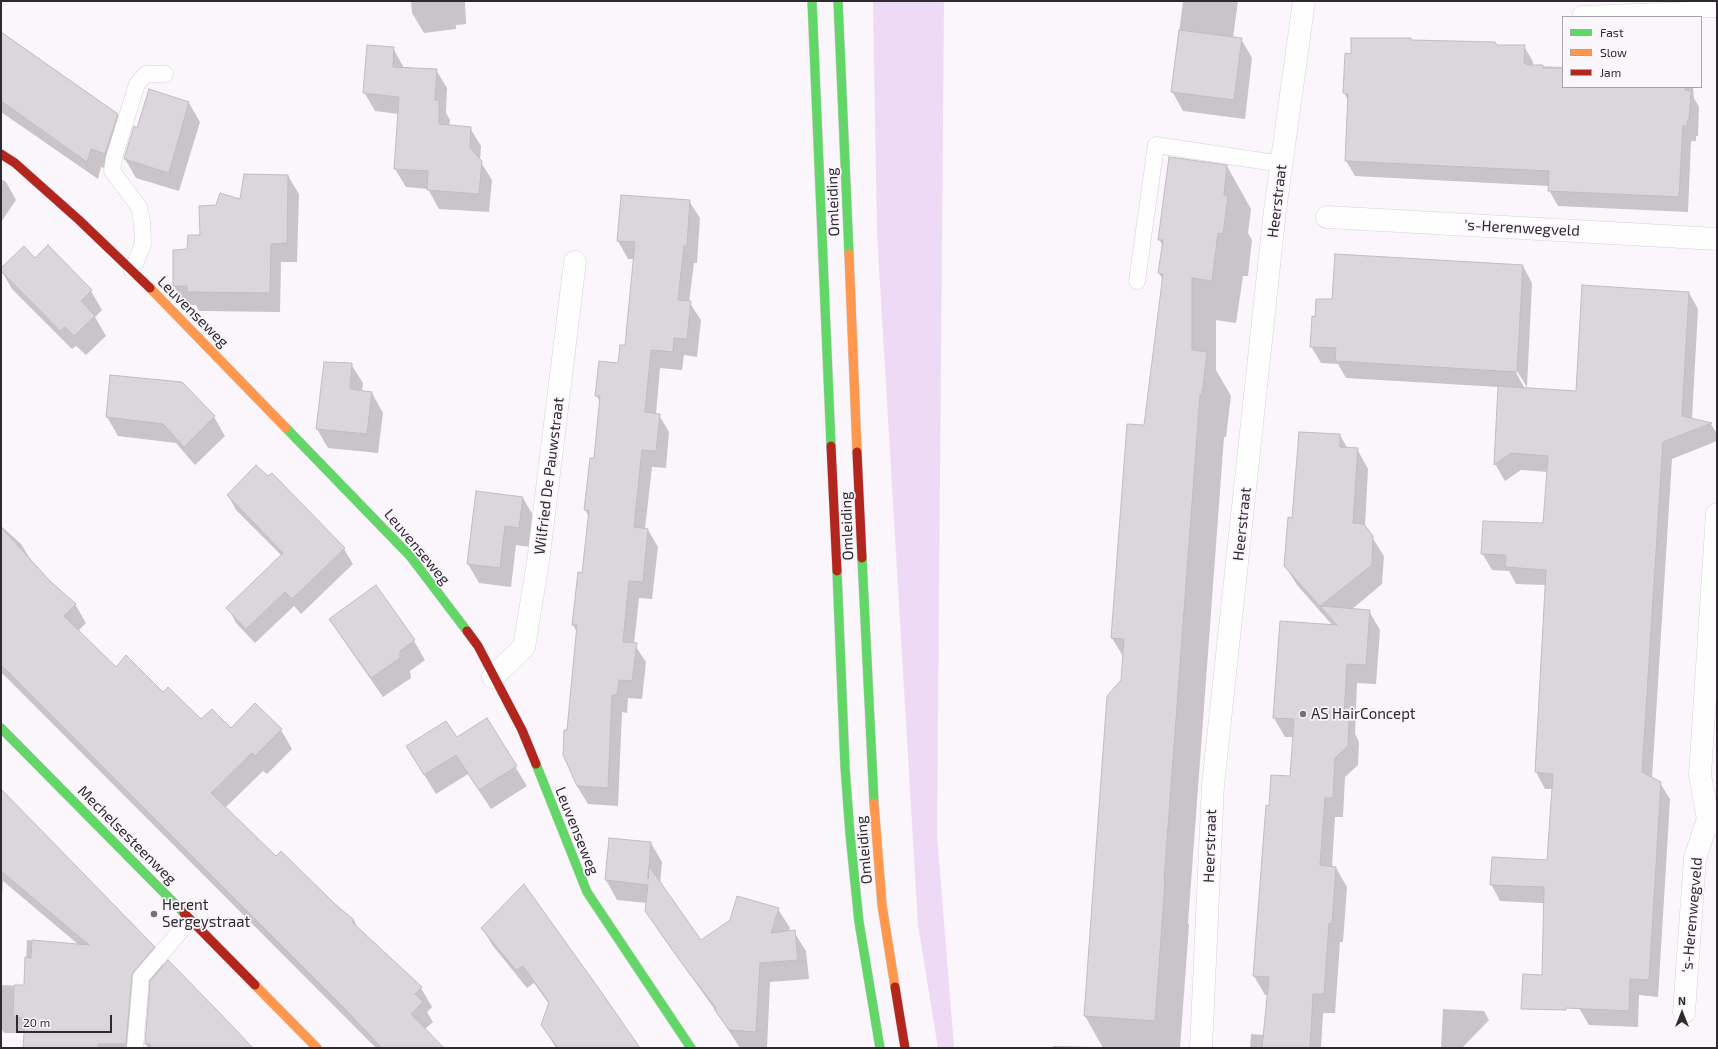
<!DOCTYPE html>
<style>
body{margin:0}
#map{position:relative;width:1718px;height:1049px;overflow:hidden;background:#faf6fb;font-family:"Exo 2",sans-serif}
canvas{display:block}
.frame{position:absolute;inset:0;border:2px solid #2f2930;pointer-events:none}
.legend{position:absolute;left:1562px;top:16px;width:140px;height:72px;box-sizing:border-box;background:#fbf5fc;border:1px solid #a9a3aa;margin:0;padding:5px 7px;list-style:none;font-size:12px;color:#2f2930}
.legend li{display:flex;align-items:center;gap:8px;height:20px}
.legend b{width:20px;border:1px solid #a9a3aa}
.north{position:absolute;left:1662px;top:993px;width:40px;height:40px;-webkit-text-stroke:3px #fbf5fc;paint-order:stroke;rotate:0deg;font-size:11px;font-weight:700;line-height:16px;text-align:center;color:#2f2930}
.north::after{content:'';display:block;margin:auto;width:14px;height:18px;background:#2f2930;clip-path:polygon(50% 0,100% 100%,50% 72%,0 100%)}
.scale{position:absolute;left:16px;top:1015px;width:96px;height:18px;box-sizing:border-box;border:2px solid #2f2930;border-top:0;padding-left:5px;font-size:12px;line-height:14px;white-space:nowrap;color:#2f2930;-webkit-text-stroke:3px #fbf5fc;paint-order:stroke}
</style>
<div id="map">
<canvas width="1718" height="1049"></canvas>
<div class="frame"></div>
<ul class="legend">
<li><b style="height:5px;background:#63d668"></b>Fast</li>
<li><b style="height:5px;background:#ff974d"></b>Slow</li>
<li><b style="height:5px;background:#b3261e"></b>Jam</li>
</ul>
<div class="north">N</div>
<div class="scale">20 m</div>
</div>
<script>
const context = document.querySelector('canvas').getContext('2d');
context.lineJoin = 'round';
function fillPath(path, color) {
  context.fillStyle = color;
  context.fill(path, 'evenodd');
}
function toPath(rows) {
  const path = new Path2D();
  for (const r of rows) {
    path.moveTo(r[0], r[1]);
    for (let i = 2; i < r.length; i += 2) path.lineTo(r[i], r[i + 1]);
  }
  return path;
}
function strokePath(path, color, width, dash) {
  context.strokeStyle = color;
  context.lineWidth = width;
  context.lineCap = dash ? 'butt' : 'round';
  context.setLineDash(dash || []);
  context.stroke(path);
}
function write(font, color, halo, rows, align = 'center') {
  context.font = font + ' "Exo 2",sans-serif';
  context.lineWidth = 3.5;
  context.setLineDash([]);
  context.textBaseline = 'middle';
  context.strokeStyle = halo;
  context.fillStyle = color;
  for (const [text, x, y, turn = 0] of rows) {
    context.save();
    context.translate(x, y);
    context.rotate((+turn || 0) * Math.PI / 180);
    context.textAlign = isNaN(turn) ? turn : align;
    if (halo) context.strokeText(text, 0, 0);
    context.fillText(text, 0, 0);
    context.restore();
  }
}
fillPath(toPath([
 [873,1,944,1,937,834,954,1048,938,1048,918,925,877,233]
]), '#efdaf5');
fillPath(toPath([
 [411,1,465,1,466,24,456,25,456,29,424,33,412,13],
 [1183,1,1238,1,1233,38,1241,39,1252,58,1245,119,1183,111,1172,91],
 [1,33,117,115,128,134,116,172,101,167,98,179,1,112],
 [1412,42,1524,46,1533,62,1533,66,1563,67,1563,87,1693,87,1694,98,1699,107,1698,136,1696,136,1696,141,1691,141,1688,212,1558,206,1549,190,1549,186,1355,176,1346,161,1349,102,1344,93,1351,55],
 [393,48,404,68,436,70,447,88,446,113,450,120,449,126,470,128,481,146,480,161,492,180,489,212,439,209,428,189,406,187,395,169,399,114,375,111,364,92],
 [149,91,189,103,200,122,179,191,136,178,125,159,138,130],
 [1227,166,1251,209,1248,233,1252,240,1248,276,1243,276,1236,323,1216,320,1216,370,1231,396,1226,437,1224,437,1188,923,1189,925,1180,1048,1103,1048,1085,1016,1124,658,1112,638,1144,426,1163,280,1159,273,1163,246,1159,239],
 [288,176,299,194,297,262,281,262,280,312,199,311,196,305,185,305,174,286,174,251,188,250,201,236,217,206,241,200],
 [1,179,6,182,16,200,1,222],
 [689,201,700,218,697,263,694,263,689,302,701,320,697,357,684,355,682,370,660,368,656,414,659,415,669,432,666,468,652,467,645,529,648,530,658,547,652,599,639,598,634,644,646,662,642,699,628,698,627,713,622,712,618,806,588,804,577,786,568,732,577,632,573,625,583,574,589,517,585,510,595,459,601,403,596,395,619,364,626,346,634,259,628,259,618,241],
 [35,259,91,291,102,310,95,317,106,336,86,355,76,346,72,349,12,289,1,270],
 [1523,266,1532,283,1527,387,1515,368,1514,369,1525,389,1577,392,1689,293,1698,309,1692,419,1711,424,1717,434,1717,441,1672,459,1652,778,1660,783,1670,799,1665,883,1658,997,1639,995,1638,1027,1589,1025,1579,1008,1561,904,1500,901,1491,884,1548,861,1553,789,1545,789,1536,772,1546,585,1516,584,1509,571,1492,570,1482,553,1544,524,1548,472,1521,470,1505,481,1495,464,1499,387,1346,378,1338,364,1321,363,1311,346,1315,318,1333,300],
 [351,364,363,383,362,392,372,393,383,413,378,453,328,448,317,429],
 [182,383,214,417,225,436,195,465,176,443,118,436,107,417],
 [1340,435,1348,449,1357,449,1368,469,1365,526,1384,556,1382,584,1351,610,1369,611,1380,630,1376,684,1357,683,1355,734,1359,742,1358,765,1345,777,1343,817,1335,817,1332,867,1336,868,1347,887,1343,942,1340,942,1335,1013,1323,1013,1321,1048,1250,1048,1251,1034,1264,1035,1268,995,1265,995,1254,976,1291,777,1293,737,1285,737,1274,718,1333,626,1297,585,1285,566,1293,519],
 [272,474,344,549,353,564,301,614,294,606,255,643,236,623,228,608,282,556,236,510,228,495,269,478],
 [523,498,534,517,530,547,516,545,511,587,479,583,468,564],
 [1,526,21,544,32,562,49,581,75,604,86,623,78,631,116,668,163,693,201,720,231,729,255,705,281,730,292,749,267,774,263,771,225,808,276,858,354,920,358,929,421,988,432,1007,427,1012,433,1022,425,1029,443,1048,376,1048,1,672],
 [376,586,414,641,425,660,410,671,411,678,383,697,342,638,331,619],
 [486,719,527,786,491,809,468,774,436,794,407,747,457,739],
 [1,791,154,947,164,966,252,1048,148,1048,146,1044,151,980,144,989,137,1048,24,1048,24,1033,4,1033,1,1028,1,985,25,986,27,940,79,945,3,881,1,914],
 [610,839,651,843,662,862,660,884,701,942,778,909,790,928,788,932,794,932,806,951,809,979,770,982,767,1048,740,1048,718,1014,658,930,646,911,647,903,617,900,606,880],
 [482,928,639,1048,556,1048,542,1025,549,1004,534,983,527,988,493,946],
 [1443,1009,1484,1011,1489,1020,1462,1048,1441,1048],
 [1053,1046,1097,1047,1098,1048,1053,1048]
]), '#0003');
const building = toPath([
 [1179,30,1242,38,1234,100,1171,92,1179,30],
 [1,32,118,114,105,154,91,149,87,162,1,101,1,32],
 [1351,38,1411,38,1411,40,1495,42,1497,45,1525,45,1524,63,1527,63,1527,65,1543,65,1543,68,1563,68,1563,87,1685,87,1685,90,1691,91,1689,120,1688,120,1687,126,1683,126,1679,197,1548,191,1549,171,1345,161,1348,94,1343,93,1345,53,1351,54,1351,38],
 [367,45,394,47,393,67,437,69,435,100,439,100,439,124,471,127,470,148,482,161,479,194,427,190,428,171,394,169,399,97,363,93,367,45],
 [149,89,189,102,169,173,124,159,134,126,137,128,149,89],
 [1169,157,1227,165,1224,195,1228,196,1223,234,1218,233,1212,281,1192,278,1192,350,1207,352,1202,395,1200,395,1164,881,1165,881,1155,1021,1084,1016,1107,696,1121,680,1124,639,1111,638,1127,424,1144,425,1163,274,1158,273,1163,240,1158,240,1169,157],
 [244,174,288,175,287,243,271,244,270,293,187,292,187,286,173,286,173,250,187,249,188,235,200,235,199,206,216,205,220,193,240,199,244,174],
 [621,195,690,200,687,246,684,246,678,300,691,301,687,339,674,338,673,352,651,350,645,412,660,414,658,433,656,451,642,450,634,527,648,529,643,582,629,581,623,642,637,643,632,681,619,680,617,695,612,695,608,788,577,786,563,755,564,730,567,730,577,625,572,625,578,572,582,573,589,510,584,510,590,458,594,458,600,396,595,396,599,361,618,363,620,345,625,345,635,242,617,241,621,195],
 [48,245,92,290,81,301,95,316,74,336,65,327,60,331,1,271,1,268,24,246,35,258,48,245],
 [1335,254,1523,265,1517,372,1335,361,1336,348,1310,347,1312,316,1315,317,1316,299,1332,299,1335,254],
 [1582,285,1689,292,1682,416,1712,423,1663,442,1642,772,1661,782,1656,866,1649,980,1630,979,1629,1011,1566,1008,1566,1010,1521,1009,1523,974,1542,975,1544,887,1490,885,1492,857,1547,860,1553,774,1535,772,1546,570,1505,567,1506,555,1481,554,1483,521,1543,523,1548,456,1511,453,1494,465,1498,386,1576,391,1582,285],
 [324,362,352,363,350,389,372,392,367,434,316,429,324,362],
 [110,375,182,382,215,416,184,447,163,424,106,417,110,375],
 [1299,432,1340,434,1340,447,1358,448,1353,523,1364,524,1373,536,1372,565,1320,606,1284,566,1288,517,1292,518,1299,432],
 [256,465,268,476,272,473,345,548,292,599,285,592,246,629,226,608,283,553,227,495,256,465],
 [476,491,523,497,519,528,505,526,500,568,467,564,476,491],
 [1,527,50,581,76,604,64,616,116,667,126,655,163,692,168,687,201,719,212,709,231,728,255,703,282,729,255,756,252,753,211,793,276,856,281,851,335,904,354,920,352,922,422,987,415,994,423,1002,411,1014,444,1048,382,1048,345,1009,1,665,1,527],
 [376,585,415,640,400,651,400,658,371,678,329,619,376,585],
 [1320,606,1370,610,1366,665,1347,664,1344,716,1349,722,1348,746,1335,758,1333,798,1325,798,1320,865,1336,867,1332,924,1329,923,1324,994,1313,994,1310,1048,1262,1048,1269,977,1253,976,1266,805,1269,806,1271,775,1290,776,1294,719,1273,718,1280,621,1337,625,1320,606],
 [487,718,517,766,479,790,456,755,424,775,406,746,446,721,457,737,487,718],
 [1,789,155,947,134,971,132,976,126,1044,98,1044,98,1048,23,1048,25,1018,13,1017,14,985,24,985,25,957,31,958,32,940,89,945,1,871,1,789],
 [609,838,651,842,648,879,649,866,701,940,730,920,737,896,779,908,771,933,795,930,798,960,760,963,756,1032,729,1030,714,1009,716,1008,683,965,645,911,648,885,605,880,609,838],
 [524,884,602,993,640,1048,558,1048,541,1025,549,1002,523,966,516,970,481,928,524,884],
 [168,960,215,1008,253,1048,150,1048,150,1044,145,1044,150,981,168,960]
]);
fillPath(building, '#dbd6dc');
strokePath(building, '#c0bcc2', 1);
const lane = toPath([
 [1581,14,1717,9],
 [132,271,143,244,142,221,139,207,112,171,114,158,137,84,146,74,165,74],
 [1137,281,1156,145,1282,164],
 [135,1048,141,977,190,920]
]);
const street = toPath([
 [1327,217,1717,239],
 [1717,514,1700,775,1708,819,1717,822],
 [493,677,524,647,538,562,575,262],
 [1684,1012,1695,858,1708,819],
 [1201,1048,1213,785,1275,210,1304,1]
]);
const fast = toPath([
 [812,1,831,446],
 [838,1,849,254],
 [286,428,410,556,467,631],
 [862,558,874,803],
 [837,571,845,767,850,834,859,922,880,1048],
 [1,728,184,913],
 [536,764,587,892,691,1048]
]);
const slow = toPath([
 [849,254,857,452],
 [150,288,286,428],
 [874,803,882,905,895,987],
 [255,985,317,1048]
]);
const jam = toPath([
 [1,154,15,163,79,220,150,288],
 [831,446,837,571],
 [857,452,862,558],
 [467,631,478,646,522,730,536,764],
 [184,913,255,985],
 [895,987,905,1048]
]);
strokePath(lane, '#d6d1d7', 17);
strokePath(street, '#d6d1d7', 23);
strokePath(fast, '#d6d1d7', 10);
strokePath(slow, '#d6d1d7', 10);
strokePath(jam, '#d6d1d7', 10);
strokePath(lane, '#fefefe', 16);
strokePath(street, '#fefefe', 22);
strokePath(fast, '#63d668', 9);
strokePath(slow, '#ff974d', 9);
strokePath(jam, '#b3261e', 9);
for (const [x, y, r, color] of [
 [1303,714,4,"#767177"],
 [154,914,4,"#767177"]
]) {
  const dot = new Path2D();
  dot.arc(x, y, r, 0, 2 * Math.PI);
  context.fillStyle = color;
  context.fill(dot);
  strokePath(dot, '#fbf5fc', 1.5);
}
write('15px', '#2f2930', '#fbf5fc', [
 ["Heerstraat",1277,201,-83],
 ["Omleiding",833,202,-92],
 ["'s-Herenwegveld",1522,228,3],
 ["Leuvenseweg",193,312,45],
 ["Wilfried De Pauwstraat",549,476,-83],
 ["Heerstraat",1242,524,-84],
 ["Omleiding",847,526,-92],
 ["Leuvenseweg",417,547,50],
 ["Leuvenseweg",577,831,68],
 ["Mechelsesteenweg",127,835,45],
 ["Heerstraat",1210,846,-88],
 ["Omleiding",864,850,-95],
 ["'s-Herenwegveld",1692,915,-85]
]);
write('15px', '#2f2930', '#fbf5fc', [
 ["AS HairConcept",1311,714],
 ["Herent",162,905],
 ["Sergeystraat",162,922]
], 'left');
</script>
